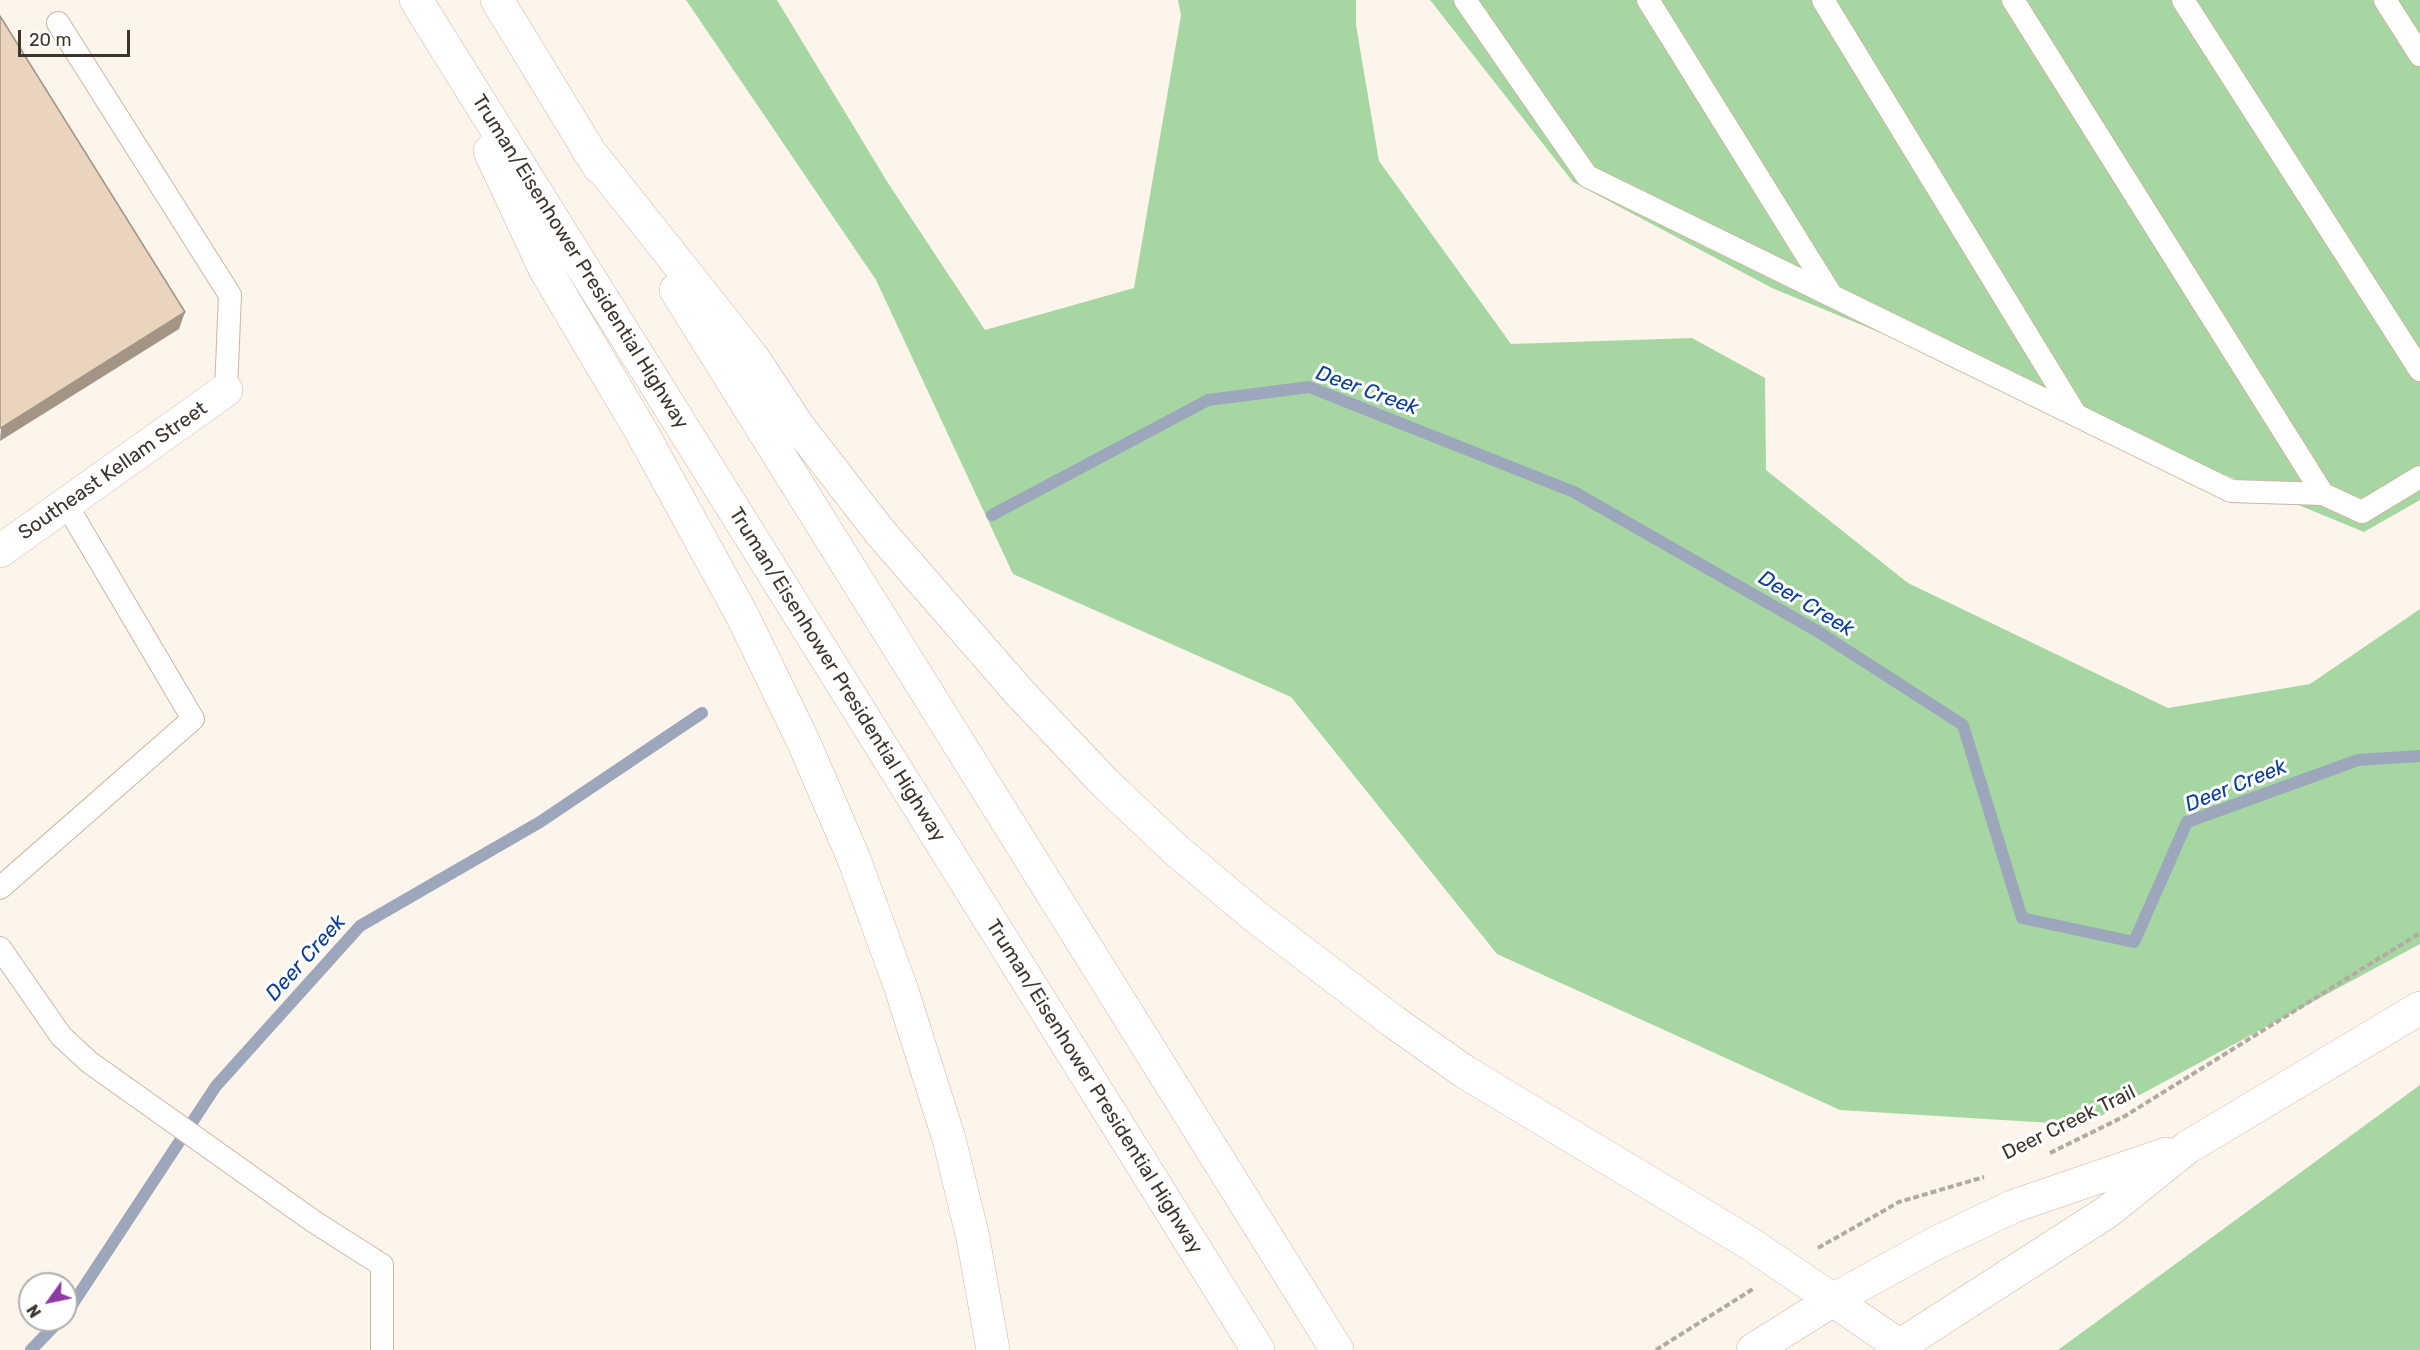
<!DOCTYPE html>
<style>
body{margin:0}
#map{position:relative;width:2420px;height:1350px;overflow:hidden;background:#fdf4eb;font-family:Rubik,sans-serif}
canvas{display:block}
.north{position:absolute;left:18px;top:1272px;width:60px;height:60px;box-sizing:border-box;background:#fff;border:2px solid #b1aeab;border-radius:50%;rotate:237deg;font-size:16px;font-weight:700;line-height:24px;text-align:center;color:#3d352c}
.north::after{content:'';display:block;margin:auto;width:21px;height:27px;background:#9039a5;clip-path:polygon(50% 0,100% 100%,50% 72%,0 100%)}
.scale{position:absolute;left:18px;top:30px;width:112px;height:27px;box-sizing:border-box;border:3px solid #3d352c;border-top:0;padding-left:8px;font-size:18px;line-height:21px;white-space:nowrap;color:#3d352c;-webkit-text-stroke:4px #fff;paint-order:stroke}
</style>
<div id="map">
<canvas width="2420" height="1350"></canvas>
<div class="north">N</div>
<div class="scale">20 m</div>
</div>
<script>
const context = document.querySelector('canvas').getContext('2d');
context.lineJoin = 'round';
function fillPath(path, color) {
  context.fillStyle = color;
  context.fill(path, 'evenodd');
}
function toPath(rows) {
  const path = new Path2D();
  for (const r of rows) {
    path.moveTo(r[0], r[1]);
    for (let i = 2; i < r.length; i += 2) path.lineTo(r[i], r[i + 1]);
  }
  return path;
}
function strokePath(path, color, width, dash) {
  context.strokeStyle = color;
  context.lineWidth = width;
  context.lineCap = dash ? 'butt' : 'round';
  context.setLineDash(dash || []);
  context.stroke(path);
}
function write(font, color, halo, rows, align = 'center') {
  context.font = font + ' Rubik,sans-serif';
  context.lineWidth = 6;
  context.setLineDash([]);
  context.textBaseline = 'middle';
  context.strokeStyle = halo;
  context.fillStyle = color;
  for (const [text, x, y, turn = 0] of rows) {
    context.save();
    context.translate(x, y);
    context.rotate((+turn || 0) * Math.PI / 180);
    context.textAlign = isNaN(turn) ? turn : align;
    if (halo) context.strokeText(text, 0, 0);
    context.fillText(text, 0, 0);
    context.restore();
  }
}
fillPath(toPath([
 [686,0,777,0,888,183,985,330,1134,288,1181,15,1178,0,1356,0,1356,25,1379,161,1511,344,1692,338,1765,378,1766,470,1908,583,2168,708,2310,684,2420,609,2420,944,2084,1125,1840,1110,1497,954,1291,697,1013,574,876,280],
 [1430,0,2420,0,2420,500,2364,532,1772,288,1573,182],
 [2420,1085,2420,1350,2058,1350]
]), '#a6d7a2');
strokePath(toPath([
 [992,515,1208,400,1309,387,1574,492,1817,631,1963,725,2022,918,2134,942,2187,822,2358,760,2420,756],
 [66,1314,216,1086,360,926,540,822,702,713],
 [31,1350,60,1320]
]), '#9ca7bc', 12);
const lane = toPath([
 [1465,0,1587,176,2231,491,2323,494],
 [1648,0,1832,296],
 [1823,0,2076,415],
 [2013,0,2323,494,2362,512,2420,477],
 [2183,0,2420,370],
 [2385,0,2420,55],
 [58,23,230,295,226,390],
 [0,888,193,719,66,504],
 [0,948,61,1036,89,1062,313,1221,382,1265,382,1350]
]);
const street = toPath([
 [0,551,226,390]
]);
const secondary = toPath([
 [1833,1300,1900,1346],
 [1753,1350,1833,1300,1934,1244,2014,1206,2166,1154],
 [1893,1350,2107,1212,2188,1147,2420,1008]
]);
const highway = toPath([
 [416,0,1258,1350],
 [497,0,599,167],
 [588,150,753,358,798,426,880,532,1019,692,1105,783,1176,850,1256,917,1394,1022,1465,1072,1749,1243,1833,1300],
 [490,151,545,269,641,431,742,615,804,743,854,859,901,988,949,1139,973,1238,993,1350],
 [676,290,1337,1350],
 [1900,1346,1901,1350]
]);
strokePath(lane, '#cbb6a1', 24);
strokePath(street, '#cbb6a1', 34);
strokePath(secondary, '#cbb6a1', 34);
strokePath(highway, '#cbb6a1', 34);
strokePath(toPath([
 [2050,1153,2125,1116,2420,933],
 [1818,1248,1899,1202,1984,1177],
 [1656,1350,1753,1289]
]), '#b3aaa1', 4, [6, 3]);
strokePath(lane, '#fff', 22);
strokePath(street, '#fff', 33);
strokePath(secondary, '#fff', 33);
strokePath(highway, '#fff', 33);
fillPath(toPath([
 [185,312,179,329,0,441,1,428]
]), '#a39585');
const building = toPath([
 [0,16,185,312,1,428,0,427,0,16]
]);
fillPath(building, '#e9d5be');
strokePath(building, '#a39585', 1.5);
write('20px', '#3d352c', '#fff', [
 ["Truman/Eisenhower Presidential Highway",580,262,58],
 ["Southeast Kellam Street",113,471,-35],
 ["Truman/Eisenhower Presidential Highway",837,675,58],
 ["Truman/Eisenhower Presidential Highway",1094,1087,58],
 ["Deer Creek Trail",2069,1123,-26]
]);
write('italic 21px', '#0b3d96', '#fff', [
 ["Deer Creek",1367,391,20],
 ["Deer Creek",1806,604,31],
 ["Deer Creek",2236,786,-22],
 ["Deer Creek",306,958,-48]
]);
</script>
